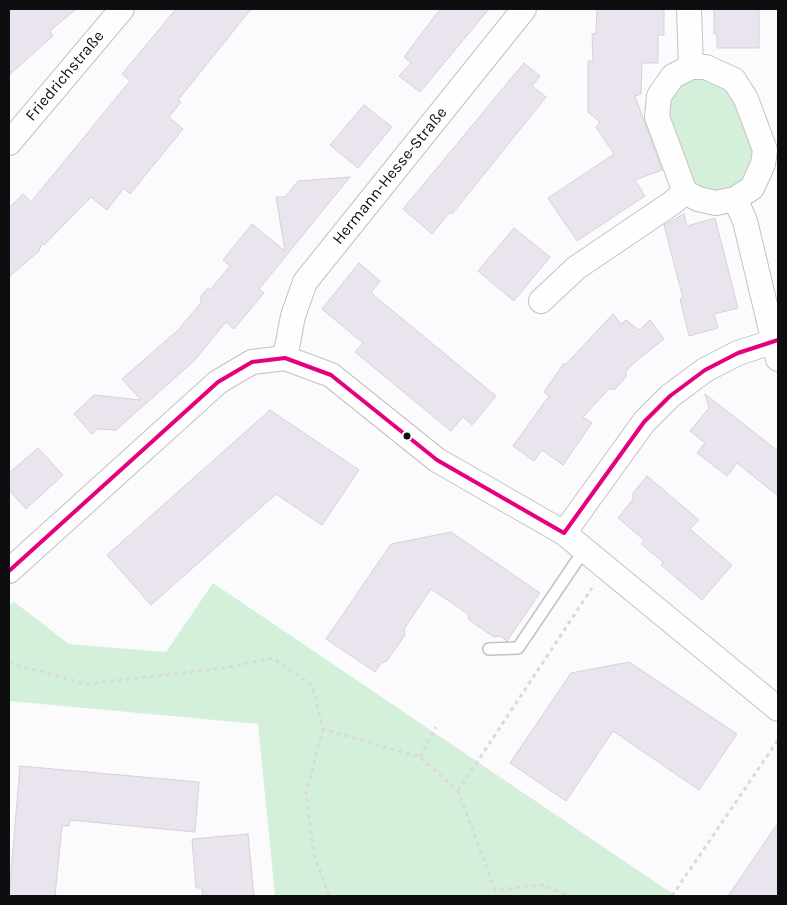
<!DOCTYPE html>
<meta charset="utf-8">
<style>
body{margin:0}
#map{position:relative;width:787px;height:905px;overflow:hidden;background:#fbfbfd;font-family:Karla,sans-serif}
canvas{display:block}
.frame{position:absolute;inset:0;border:10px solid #0e0d10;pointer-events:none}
</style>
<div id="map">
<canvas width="787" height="905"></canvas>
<div class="frame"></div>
</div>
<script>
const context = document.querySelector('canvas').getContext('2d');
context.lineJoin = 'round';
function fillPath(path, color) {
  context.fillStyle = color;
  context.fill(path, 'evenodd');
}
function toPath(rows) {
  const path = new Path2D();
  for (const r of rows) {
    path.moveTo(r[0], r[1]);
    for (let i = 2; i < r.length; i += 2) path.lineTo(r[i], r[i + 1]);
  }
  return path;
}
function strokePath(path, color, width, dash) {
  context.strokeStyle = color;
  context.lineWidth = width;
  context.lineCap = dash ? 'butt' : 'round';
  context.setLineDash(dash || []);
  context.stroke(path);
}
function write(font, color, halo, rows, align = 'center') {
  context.font = font + ' Karla,sans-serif';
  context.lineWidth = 4;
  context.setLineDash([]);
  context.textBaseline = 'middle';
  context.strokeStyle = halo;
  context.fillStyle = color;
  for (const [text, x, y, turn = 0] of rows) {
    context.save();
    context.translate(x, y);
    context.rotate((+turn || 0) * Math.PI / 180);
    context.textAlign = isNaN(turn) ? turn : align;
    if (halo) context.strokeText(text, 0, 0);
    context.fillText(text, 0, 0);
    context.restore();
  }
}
fillPath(toPath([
 [708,78,725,85,736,100,752,144,754,162,747,179,731,190,713,192,696,185,685,169,669,126,667,107,675,90,690,79],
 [213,583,667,890,677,896,275,896,258,724,9,701,9,608,13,601,69,644,166,652]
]), '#d4f0da');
const building = toPath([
 [9,9,76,9,50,31,53,36,9,75,9,9],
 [176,9,251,9,178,100,181,102,169,117,183,129,130,194,124,188,107,210,91,197,44,245,42,243,39,251,9,277,9,208,23,194,31,202,130,81,122,74,176,9],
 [440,9,489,9,420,92,399,76,411,63,404,57,440,9],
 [597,9,664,9,664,35,658,35,658,63,642,63,641,94,635,96,662,170,635,180,645,196,577,241,548,198,614,154,596,127,600,122,588,112,588,61,593,61,592,34,596,33,597,9],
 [714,9,759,9,759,48,717,48,717,34,714,34,714,9],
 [524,63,540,76,532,86,546,97,452,214,450,212,432,234,403,209,524,63],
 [364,105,392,127,358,168,330,145,364,105],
 [350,177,259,289,264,293,234,329,226,322,194,361,116,430,98,429,92,434,74,414,94,395,141,400,122,379,178,330,201,303,201,296,207,289,211,289,230,266,223,260,252,224,285,251,276,197,285,197,298,181,350,177],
 [684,214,687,226,715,218,738,308,714,314,718,328,689,336,680,299,683,298,664,225,684,214],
 [514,228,550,257,514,301,478,271,514,228],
 [359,263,380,281,371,293,496,396,472,425,463,417,451,431,355,352,363,343,322,309,359,263],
 [613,314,621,324,626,320,639,330,650,320,664,339,635,362,626,371,626,377,615,389,609,389,583,417,592,423,563,465,542,450,534,461,513,446,549,396,544,392,564,363,566,364,613,314],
 [705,394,778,451,778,496,737,463,727,476,697,453,705,443,690,431,709,408,705,394],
 [270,410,359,470,322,525,276,494,151,605,107,555,270,410],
 [38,448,63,475,26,509,9,490,9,473,38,448],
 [647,476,699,520,690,529,732,565,702,600,661,565,663,562,641,544,644,540,618,518,633,499,633,493,647,476],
 [451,532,540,593,507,641,500,636,494,637,469,620,468,614,431,589,404,629,405,635,387,661,381,663,375,672,326,639,391,544,451,532],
 [629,662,737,734,699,790,613,731,566,801,510,763,571,673,629,662],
 [20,766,199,782,195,832,70,820,69,826,62,826,55,896,9,896,20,766],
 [778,823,778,896,728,896,778,823],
 [248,834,254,896,203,896,202,888,196,888,192,839,248,834]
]);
fillPath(building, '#e9e4ee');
strokePath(building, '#d3d2d4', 1);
const lane = toPath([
 [489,649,518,648,584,550]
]);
const street = toPath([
 [689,9,691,67,673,76,659,96,657,117,685,192,698,199,716,203,735,199,745,221,778,359],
 [691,67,706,67,734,80,746,99,765,150,763,164,752,188,735,199],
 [9,143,122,9],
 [541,301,576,268,672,203,685,192],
 [285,358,293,316,305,282,524,9],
 [564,533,644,422,670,396,705,370,738,353,778,340],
 [9,571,218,382,252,362,285,358,331,375,437,460,564,533,778,709]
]);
strokePath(lane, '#c2c2c5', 14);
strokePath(street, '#c2c2c5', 26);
strokePath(toPath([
 [9,663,87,684,224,668,273,658,312,685,323,729,420,757,458,791,495,890,542,885,569,896],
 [323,729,306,793,314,855,329,896],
 [420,757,436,727],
 [458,791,592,588],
 [672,896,778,740]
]), '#dadada', 3, [4, 4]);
strokePath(lane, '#fefeff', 11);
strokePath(street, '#fefeff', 24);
strokePath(toPath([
 [564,533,644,422,670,396,705,370,738,353,778,340],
 [9,571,218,382,252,362,285,358,331,375,437,460,564,533]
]), '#e5007d', 4);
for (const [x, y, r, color] of [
 [407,436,4.5,"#0e0d10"]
]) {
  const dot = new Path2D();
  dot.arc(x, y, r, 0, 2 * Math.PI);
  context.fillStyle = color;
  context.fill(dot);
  strokePath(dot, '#fff', 2);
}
write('16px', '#0e0d10', '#fff', [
 ["Friedrichstraße",65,76,-50],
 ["Hermann-Hesse-Straße",390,176,-51]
]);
</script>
